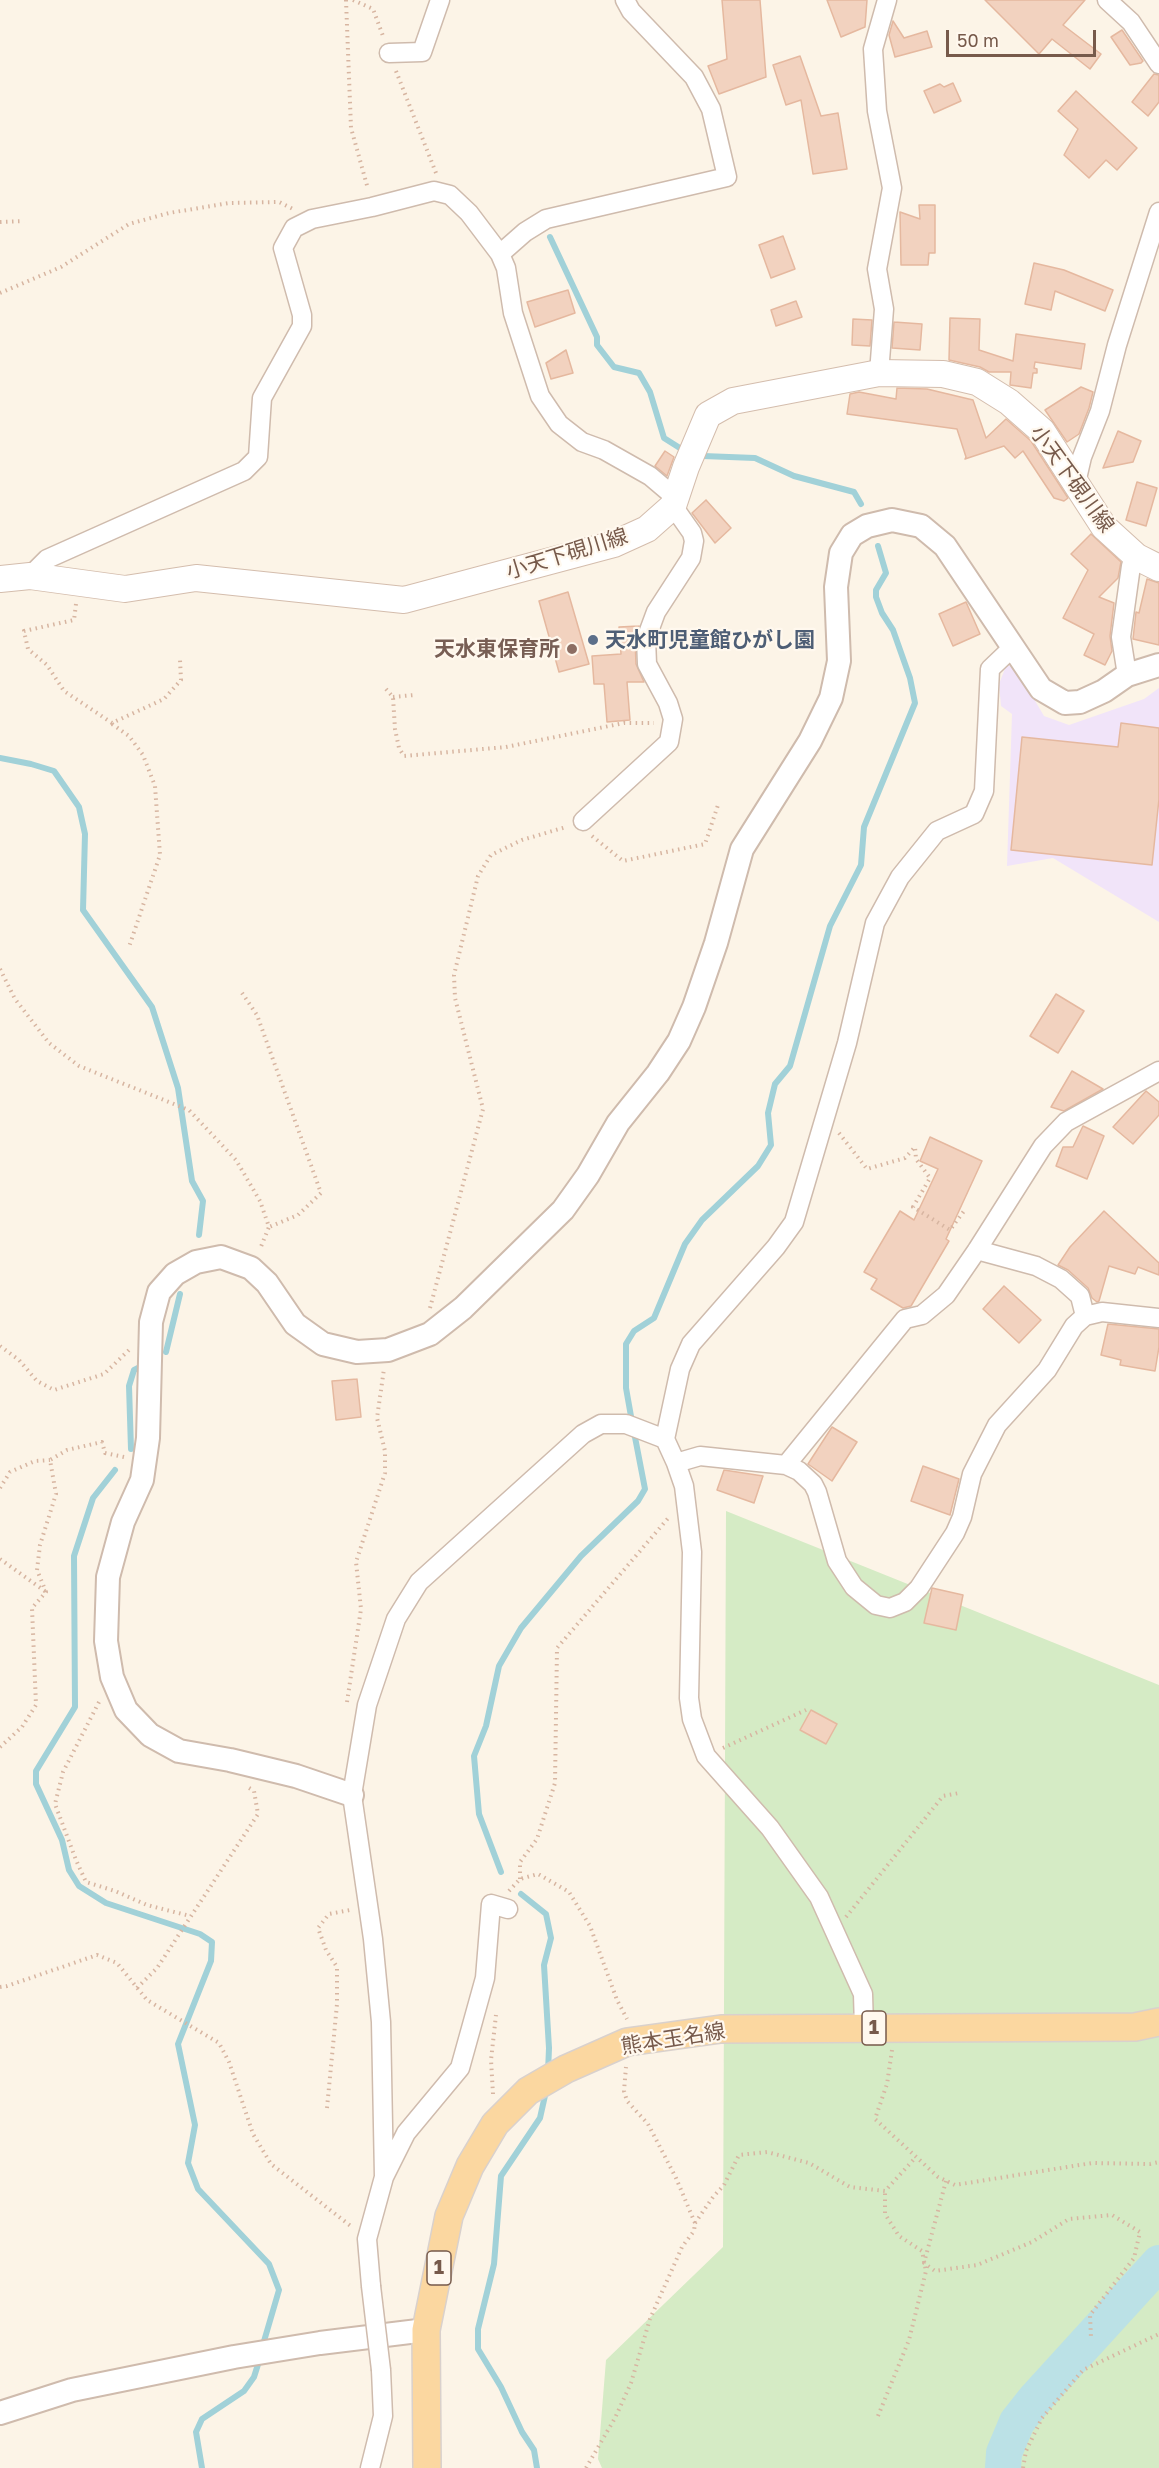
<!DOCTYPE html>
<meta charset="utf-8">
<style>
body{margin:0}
#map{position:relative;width:1159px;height:2468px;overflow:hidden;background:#fcf4e7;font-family:"Golos Text",sans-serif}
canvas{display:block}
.scale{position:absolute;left:946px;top:30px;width:150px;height:27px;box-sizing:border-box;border:3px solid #775a4b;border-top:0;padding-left:8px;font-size:18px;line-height:21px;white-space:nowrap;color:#775a4b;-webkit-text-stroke:4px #fff8ee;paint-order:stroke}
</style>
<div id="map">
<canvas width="1159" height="2468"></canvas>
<div class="scale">50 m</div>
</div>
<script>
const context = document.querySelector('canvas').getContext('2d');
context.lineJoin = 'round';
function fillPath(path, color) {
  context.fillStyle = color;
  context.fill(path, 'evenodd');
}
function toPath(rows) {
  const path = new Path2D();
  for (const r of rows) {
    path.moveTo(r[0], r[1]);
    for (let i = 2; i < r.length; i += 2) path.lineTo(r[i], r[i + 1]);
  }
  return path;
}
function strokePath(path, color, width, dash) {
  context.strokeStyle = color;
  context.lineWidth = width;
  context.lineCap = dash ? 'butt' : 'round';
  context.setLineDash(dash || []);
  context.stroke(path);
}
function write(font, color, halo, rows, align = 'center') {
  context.font = font + ' "Golos Text","Noto Sans JP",sans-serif';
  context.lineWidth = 4.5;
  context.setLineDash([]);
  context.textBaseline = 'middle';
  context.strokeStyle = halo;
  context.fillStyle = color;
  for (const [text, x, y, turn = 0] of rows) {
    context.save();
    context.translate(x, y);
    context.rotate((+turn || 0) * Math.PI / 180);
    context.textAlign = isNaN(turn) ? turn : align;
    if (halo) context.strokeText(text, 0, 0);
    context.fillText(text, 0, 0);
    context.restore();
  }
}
fillPath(toPath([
 [1014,665,1044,716,1069,725,1144,699,1159,688,1159,922,1053,858,1007,866,1012,714,1001,706,999,684,1006,666]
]), '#f1e4f9');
fillPath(toPath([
 [726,1511,1159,1685,1159,2468,602,2468,598,2459,606,2360,723,2247]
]), '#d5ebc5');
strokePath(toPath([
 [550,237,597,337,597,345,614,367,639,373,650,392,664,438,683,450],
 [703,456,755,458,794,476,854,492,861,504],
 [0,758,31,764,54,771,79,807,85,834,83,910,152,1007,178,1088,192,1181,203,1201,199,1235],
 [166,1352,180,1294],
 [632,1422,626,1388,626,1344,634,1331,654,1318,685,1244,702,1220,758,1166,771,1145,768,1113,775,1084,790,1066,830,926,861,865,864,827,915,703,910,678,893,630,882,613,876,597,876,590,886,573,878,546],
 [131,1449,129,1386,134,1370,140,1367],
 [115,1470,93,1498,74,1556,75,1707,36,1771,36,1784,62,1840,69,1870,79,1886,106,1903,200,1934,212,1942,211,1961,178,2044,195,2125,188,2163,198,2189,269,2264,279,2290,262,2348],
 [501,1872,479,1814,474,1756,486,1726,499,1666,521,1628,581,1556,638,1501,645,1489,634,1432],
 [521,1894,546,1914,551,1938,544,1965,549,2048,548,2072],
 [202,2468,196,2432,202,2419,244,2391,254,2377,260,2358],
 [537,2468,534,2450,522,2432,501,2387,478,2349,478,2329,494,2264,501,2176,540,2118,546,2091]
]), '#a1d1d8', 6);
strokePath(toPath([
 [1003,2468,1004,2453,1017,2422,1036,2398,1159,2263]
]), '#bbe1e6', 36);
const building = toPath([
 [722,0,760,0,766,77,719,94,708,66,727,59,722,0],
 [827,0,867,0,865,27,841,37,827,0],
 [985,0,1085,0,1063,25,1101,54,1090,69,1052,39,1039,54,985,0],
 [893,21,904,38,927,31,932,47,895,57,889,35,893,21],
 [1122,30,1143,61,1141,63,1130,65,1111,37,1122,30],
 [800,56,821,116,838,113,847,169,813,174,801,100,786,105,773,65,800,56],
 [1154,74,1159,75,1159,102,1148,116,1132,102,1154,74],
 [953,83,961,101,934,113,924,91,940,84,944,87,953,83],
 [1076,91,1137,148,1117,170,1106,160,1089,178,1064,155,1078,129,1058,111,1076,91],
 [919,205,935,205,935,253,929,253,928,265,901,265,900,212,920,219,919,205],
 [783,236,795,269,771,278,759,245,783,236],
 [1034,263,1064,270,1113,290,1105,311,1055,291,1051,310,1025,304,1034,263],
 [568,290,575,313,535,327,527,302,568,290],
 [796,301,802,317,776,326,771,310,796,301],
 [950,318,980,319,979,350,1013,361,1016,334,1085,344,1081,369,1035,362,1034,368,1037,369,1037,373,1033,373,1031,388,1010,385,1011,372,989,372,980,367,949,360,950,318],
 [853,319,872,320,870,346,852,345,853,319],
 [894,322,922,324,920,350,892,348,894,322],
 [566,350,573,373,551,379,546,363,566,350],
 [1081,387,1093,392,1089,408,1079,434,1067,442,1045,410,1081,387],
 [897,388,927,389,973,400,986,438,1006,419,1031,441,1068,498,1064,501,1054,498,1023,451,1015,458,1004,446,965,459,966,457,957,429,847,414,850,394,859,392,896,399,897,388],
 [1118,431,1141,441,1133,462,1103,468,1118,431],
 [665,451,674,457,667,476,655,466,665,451],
 [1137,482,1157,488,1146,526,1126,520,1137,482],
 [706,500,731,528,715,543,692,513,706,500],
 [1091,534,1121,562,1118,578,1099,597,1114,603,1110,636,1112,651,1105,665,1084,655,1094,634,1063,618,1088,570,1071,554,1091,534],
 [1147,579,1159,583,1159,645,1133,639,1136,612,1139,613,1147,579],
 [568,592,589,664,559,672,539,601,568,592],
 [966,602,980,634,953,646,939,614,966,602],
 [639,626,635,639,636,664,644,682,627,682,630,720,607,722,604,684,594,684,592,656,621,654,619,627,639,626],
 [1121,723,1159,728,1159,799,1152,865,1011,850,1022,737,1118,747,1121,723],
 [1056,994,1084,1011,1058,1053,1030,1036,1056,994],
 [1072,1071,1103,1089,1064,1111,1051,1107,1072,1071],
 [1146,1091,1159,1102,1159,1115,1133,1144,1113,1127,1146,1091],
 [1083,1126,1104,1136,1087,1179,1056,1166,1063,1147,1073,1147,1083,1126],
 [930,1137,982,1161,946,1239,949,1241,911,1306,903,1308,871,1289,877,1279,864,1272,900,1211,914,1220,938,1169,920,1161,930,1137],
 [1104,1211,1159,1263,1159,1275,1138,1267,1135,1274,1109,1266,1099,1301,1097,1302,1092,1298,1088,1288,1068,1270,1058,1265,1070,1247,1104,1211],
 [1004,1286,1041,1320,1019,1343,983,1309,1004,1286],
 [1108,1324,1159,1329,1159,1347,1155,1371,1120,1365,1121,1360,1101,1355,1108,1324],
 [357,1379,361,1417,336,1420,332,1381,357,1379],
 [832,1427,857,1442,832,1481,808,1464,832,1427],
 [923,1466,959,1479,950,1515,911,1501,923,1466],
 [724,1470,763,1476,754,1503,717,1490,724,1470],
 [932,1588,963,1595,956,1630,924,1623,932,1588],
 [811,1710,837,1724,826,1744,800,1730,811,1710]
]);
fillPath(building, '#f2d2bf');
strokePath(building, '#e5b89f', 1.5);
const minor = toPath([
 [1107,0,1131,22,1159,64],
 [389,53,422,52,440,0],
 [500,254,525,232,546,219,727,177,711,109,694,77,631,11,625,0],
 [879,373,884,309,877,269,892,188,877,111,873,49,887,0],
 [1076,483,1082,457,1100,411,1117,345,1159,212],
 [30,576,47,559,244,471,258,457,262,398,302,326,302,315,283,248,294,228,312,219,372,207,434,191,450,195,469,213,500,254,506,268,513,313,540,396,559,424,582,442,604,450,650,476,676,498],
 [1127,675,1121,637,1131,566,1137,557],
 [583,821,669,742,673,719,668,703,647,664,646,639,656,612,691,558,694,541,692,533,673,506],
 [977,1250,1036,1266,1061,1279,1080,1296,1085,1316],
 [665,1439,680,1369,691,1344,776,1247,794,1222,847,1043,875,923,900,877,937,831,974,814,984,791,990,669,1012,648],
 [676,1463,700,1456,786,1465,799,1471,813,1484,817,1492,837,1561,854,1587,876,1605,890,1608,905,1602,919,1588,955,1533,962,1517,972,1474,997,1425,1047,1370,1074,1326,1085,1316,1102,1312,1159,1318],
 [786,1465,905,1319,922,1315,946,1295,977,1250,1043,1146,1066,1122,1159,1071],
 [384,2177,381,2022,373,1939,352,1795,367,1705,396,1619,419,1582,583,1434,601,1424,626,1424,665,1439,676,1463,684,1486,692,1552,689,1698,692,1719,706,1756,770,1828,819,1897,863,1994,864,2028],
 [371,2286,367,2239,384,2177,406,2133,460,2068,485,1978,491,1904,508,1909],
 [370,2468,383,2416,381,2370]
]);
const tertiary = toPath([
 [352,1795,296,1776,230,1760,179,1751,150,1735,126,1710,112,1677,106,1641,108,1577,123,1522,142,1480,148,1438,151,1322,159,1292,175,1274,196,1262,221,1257,251,1268,267,1283,295,1324,323,1344,357,1352,388,1350,430,1334,463,1308,563,1210,588,1175,618,1123,658,1073,679,1041,694,1007,716,943,742,849,810,741,831,698,839,661,836,587,841,553,852,535,867,526,892,520,921,526,945,546,1041,689,1065,703,1080,702,1104,691,1127,675,1159,665],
 [0,2413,72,2390,234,2357,320,2343,426,2330]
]);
const secondary = toPath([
 [0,579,30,576,125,589,196,578,404,600,614,544,647,529,673,506,686,467,708,415,733,401,879,373,943,374,977,382,1009,402,1042,431,1104,527,1137,557,1159,568]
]);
const primary = toPath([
 [427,2468,426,2330,449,2216,470,2166,495,2124,528,2091,566,2069,627,2042,721,2029,1135,2027,1159,2022]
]);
strokePath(minor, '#cfbbad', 21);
strokePath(tertiary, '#cfbbad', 26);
strokePath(secondary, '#d4bdad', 28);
strokePath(primary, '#d9d1cd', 30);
strokePath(toPath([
 [346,0,351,128,368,189],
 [353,0,373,9,383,36],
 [396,71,436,173],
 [0,222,24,221],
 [0,293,61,267,129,224,169,213,229,203,279,202,293,209],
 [76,604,74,620,24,631,28,649,47,665,64,691,112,723,164,699,181,680,180,660],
 [386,689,393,697,395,729,399,748,404,756,506,747,624,723,654,723],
 [393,697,414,695],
 [112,724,129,736,143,755,155,786,160,855,129,947],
 [592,836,623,861,705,844,718,805],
 [0,969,15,999,49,1043,79,1066,189,1110,236,1160,260,1201,269,1227,260,1249],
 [242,993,257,1015,321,1193,298,1215,269,1227],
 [839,1133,867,1169,905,1158,915,1147,916,1159,930,1178,913,1207,950,1230,964,1211],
 [430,1308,483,1109,455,998,454,975,478,876,491,855,522,840,566,827],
 [0,1346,19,1360,37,1381,54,1390,104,1374,129,1350],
 [0,1488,10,1472,35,1461,50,1460],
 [0,1559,46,1592],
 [99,1702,63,1772,55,1804,76,1860,86,1882,115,1891,147,1905,190,1916],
 [347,1702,361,1609,356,1562,385,1473,385,1451,377,1418,384,1369],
 [0,1747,22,1727,36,1705,32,1608,46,1592,37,1570,40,1545,56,1494,50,1460,67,1450,102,1442,105,1453,124,1457],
 [723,1748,806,1710],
 [520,1879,520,1862,537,1839,555,1783,557,1648,670,1516],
 [509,1891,520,1879,538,1874,569,1892,590,1926,617,2000,627,2019],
 [846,1917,943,1796,959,1793],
 [0,1987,7,1986,97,1955,117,1963,147,2000,219,2043,229,2062,253,2134,271,2164,352,2227],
 [137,1988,157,1968,258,1814,254,1791,249,1788],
 [892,2050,887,2084,875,2119,938,2177,955,2185,1092,2163,1150,2164,1159,2162],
 [493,2094,491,2060,496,2015],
 [327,2108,337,2004,337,1967,326,1950,318,1928,329,1914,350,1910],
 [946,2181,924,2263,935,2271,977,2265,1032,2242,1069,2219,1112,2215,1140,2232,1134,2258,1090,2315,1091,2338],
 [695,2223,713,2197,724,2185,739,2155,767,2152,809,2163,850,2187,885,2191,916,2157],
 [878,2416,909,2340,926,2271,922,2251,899,2236,885,2214,885,2191],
 [586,2468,615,2418,631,2383,650,2319,682,2247,694,2231,695,2223,676,2178,648,2124,627,2101,624,2091,626,2067],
 [1023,2468,1026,2451,1042,2418,1083,2370,1159,2334]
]), '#d7b5a1', 4, [1.5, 4.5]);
strokePath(minor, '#fff', 18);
strokePath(tertiary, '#fff', 22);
strokePath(secondary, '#fff', 26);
strokePath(primary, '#fbd7a0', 27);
const minorBridge = toPath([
 [371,2286,381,2370]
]);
strokePath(minorBridge, '#cfbbad', 21, []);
strokePath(minorBridge, '#fff', 18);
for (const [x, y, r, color] of [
 [593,640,6,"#5c6f8a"],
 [572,649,6,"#8d6e63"]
]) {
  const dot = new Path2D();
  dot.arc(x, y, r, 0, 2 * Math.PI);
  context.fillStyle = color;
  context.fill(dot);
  strokePath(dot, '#fff8ee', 2);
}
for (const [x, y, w] of [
 [874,2028,24],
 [439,2268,24]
]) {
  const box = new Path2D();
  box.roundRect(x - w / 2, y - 17, w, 34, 4.5);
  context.fillStyle = '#fff8ee';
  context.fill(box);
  strokePath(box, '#775a4b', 1.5);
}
write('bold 20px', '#775a4b', null, [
 ["1",874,2028],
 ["1",439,2268]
]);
write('21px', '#775a4b', '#fff8ee', [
 ["小天下硯川線",1072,479,54],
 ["小天下硯川線",567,554,-17],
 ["熊本玉名線",673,2039,-9]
]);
write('bold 21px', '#4e5e75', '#fff8ee', [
 ["天水町児童館ひがし園",605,640]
], 'left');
write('bold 21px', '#785e54', '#fff8ee', [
 ["天水東保育所",560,649]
], 'right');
</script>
